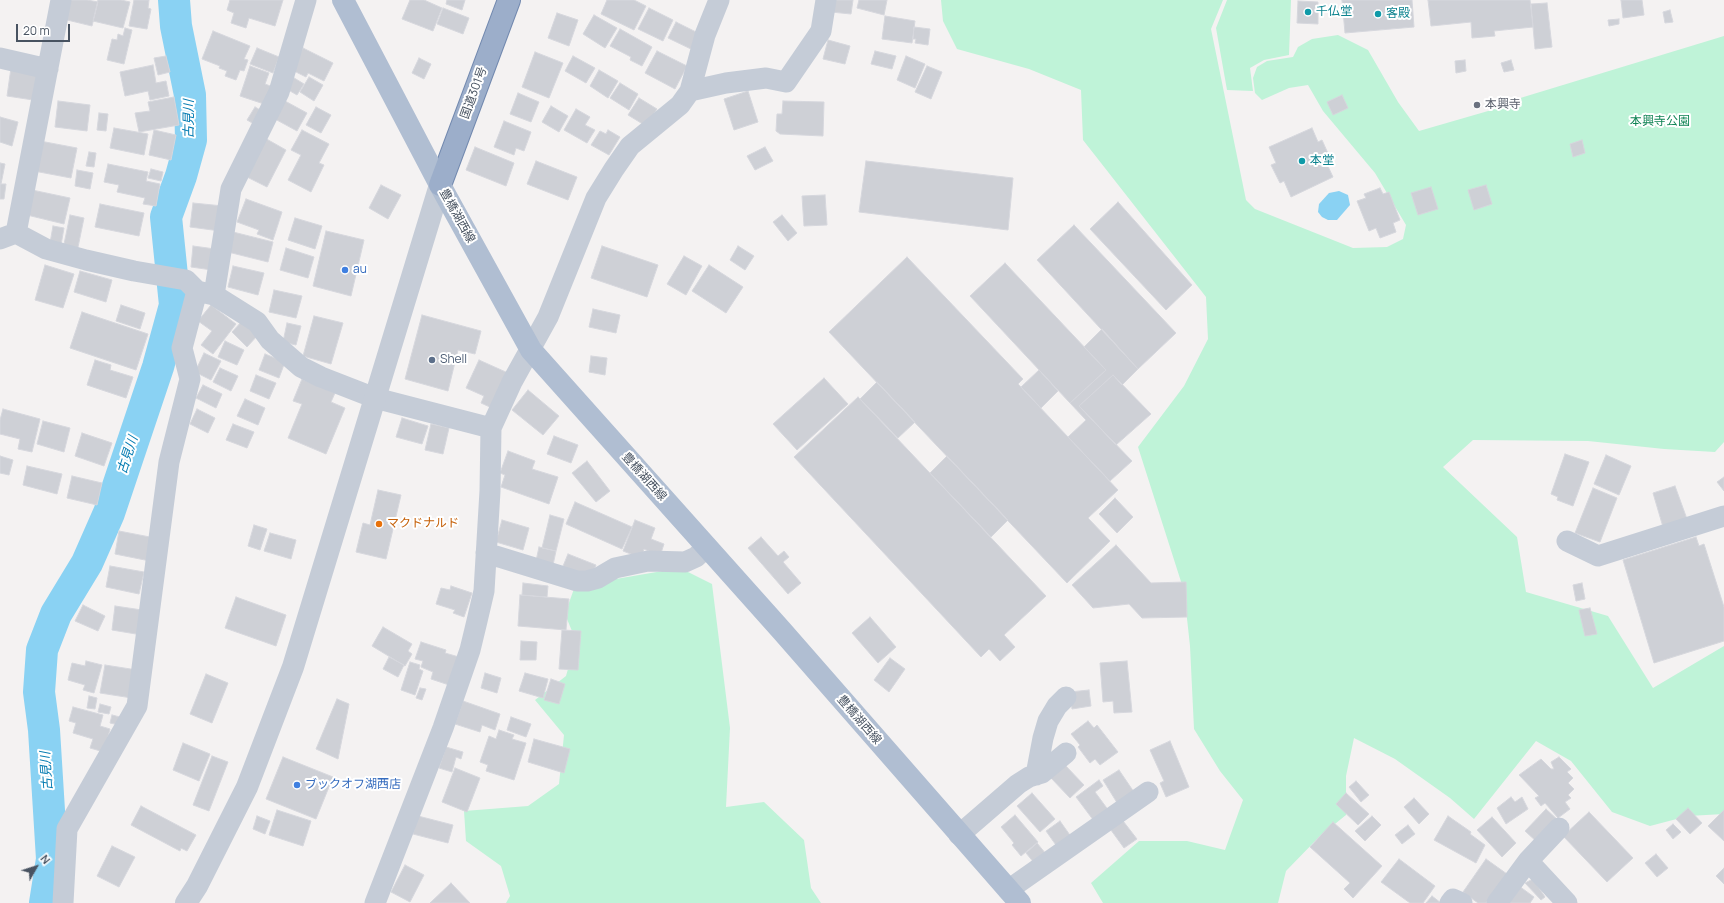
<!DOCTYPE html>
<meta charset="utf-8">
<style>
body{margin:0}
#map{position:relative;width:1724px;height:903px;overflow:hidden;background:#f4f2f2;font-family:Manrope,sans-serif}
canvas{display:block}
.north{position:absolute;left:16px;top:847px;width:40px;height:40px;-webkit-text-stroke:3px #fff;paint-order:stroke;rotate:51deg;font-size:11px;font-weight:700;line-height:16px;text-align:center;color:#485361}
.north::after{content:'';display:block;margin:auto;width:14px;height:18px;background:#485361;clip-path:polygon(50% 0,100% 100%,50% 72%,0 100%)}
.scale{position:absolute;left:16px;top:24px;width:54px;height:18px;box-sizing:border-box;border:2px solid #485361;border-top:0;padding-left:5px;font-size:12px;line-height:14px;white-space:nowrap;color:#485361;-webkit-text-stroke:3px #fff;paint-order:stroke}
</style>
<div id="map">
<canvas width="1724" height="903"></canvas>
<div class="north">N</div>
<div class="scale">20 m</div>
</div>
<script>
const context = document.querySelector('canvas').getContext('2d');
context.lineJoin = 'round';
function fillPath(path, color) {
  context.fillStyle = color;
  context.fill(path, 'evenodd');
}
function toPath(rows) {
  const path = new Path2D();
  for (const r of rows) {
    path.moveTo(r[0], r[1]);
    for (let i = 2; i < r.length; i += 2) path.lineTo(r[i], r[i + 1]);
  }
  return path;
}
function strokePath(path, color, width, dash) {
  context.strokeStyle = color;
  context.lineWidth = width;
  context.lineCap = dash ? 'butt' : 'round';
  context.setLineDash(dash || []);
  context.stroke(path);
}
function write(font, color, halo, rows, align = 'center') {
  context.font = font + ' Manrope,"Noto Sans JP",sans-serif';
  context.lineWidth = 4;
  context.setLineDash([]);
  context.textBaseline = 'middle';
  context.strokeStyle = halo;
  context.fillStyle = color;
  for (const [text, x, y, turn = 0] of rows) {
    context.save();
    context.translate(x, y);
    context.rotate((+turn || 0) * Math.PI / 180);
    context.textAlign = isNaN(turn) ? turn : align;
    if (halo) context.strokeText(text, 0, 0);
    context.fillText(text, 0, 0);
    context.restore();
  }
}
fillPath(toPath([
 [941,0,1223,0,1211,29,1246,200,1255,209,1353,248,1387,247,1403,239,1406,225,1375,173,1323,111,1308,85,1289,88,1262,100,1255,93,1253,78,1257,67,1267,61,1293,57,1298,47,1312,39,1338,35,1368,50,1398,102,1419,131,1495,109,1494,106,1724,36,1724,442,1715,452,1664,449,1588,441,1473,440,1443,467,1517,537,1526,592,1608,616,1653,688,1724,646,1724,814,1688,816,1650,826,1612,812,1571,761,1536,741,1474,819,1450,798,1395,759,1354,738,1346,776,1346,815,1320,836,1286,871,1278,903,1103,903,1091,883,1139,841,1187,841,1225,850,1243,800,1220,771,1194,729,1190,646,1184,591,1138,447,1184,386,1208,339,1206,297,1083,140,1081,90,1029,69,957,49,943,21],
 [1227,0,1291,0,1289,55,1264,60,1250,68,1253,91,1227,90,1216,28],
 [680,568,712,584,730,728,726,807,764,802,804,840,811,888,821,903,506,903,510,896,501,866,466,841,464,811,528,806,559,784,564,735,535,700,566,676,576,641,565,614,575,586]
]), '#bff3d8');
fillPath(toPath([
 [1339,191,1348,195,1350,205,1337,220,1328,220,1322,217,1318,212,1319,204,1329,193]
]), '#8ad2f3');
strokePath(toPath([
 [45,903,52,859,44,730,39,692,42,650,56,614,87,563,109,513,158,367,175,305,166,217,181,176,191,140,190,95,176,26,174,0]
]), '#8ad2f3', 32);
const building = toPath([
 [67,0,87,0,98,2,92,26,63,19,67,0],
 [98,0,121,0,130,2,123,28,93,21,98,0],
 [134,0,149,0,148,8,151,9,147,29,129,26,134,0],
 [230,0,283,0,275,26,249,18,246,28,231,23,234,13,227,10,230,0],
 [410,0,424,0,442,8,433,31,402,19,410,0],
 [447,0,465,0,462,10,446,4,447,0],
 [607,0,634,0,646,6,634,30,601,14,607,0],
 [832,0,853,0,851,14,831,12,832,0],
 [859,0,887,0,884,15,857,8,859,0],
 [1342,0,1412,0,1414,27,1345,33,1342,0],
 [1428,0,1530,0,1533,27,1494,31,1495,36,1472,38,1471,22,1431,26,1428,0],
 [1621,0,1642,0,1644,15,1623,18,1621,0],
 [1298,1,1318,2,1318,24,1297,23,1298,1],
 [1547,3,1552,47,1535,49,1531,4,1547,3],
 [443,8,469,18,463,34,437,24,443,8],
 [649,8,673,20,663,41,638,29,649,8],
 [1670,10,1673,22,1665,23,1663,12,1670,10],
 [557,13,578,20,569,46,548,38,557,13],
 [594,15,617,28,605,48,583,34,594,15],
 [885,16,915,21,912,43,882,39,885,16],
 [1619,19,1619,24,1609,26,1608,20,1619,19],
 [676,22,700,34,693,50,668,38,676,22],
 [914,27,930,29,928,45,915,43,916,39,913,39,914,27],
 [125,28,132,30,124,64,107,60,112,39,117,40,118,34,123,36,125,28],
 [620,29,652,47,642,66,630,60,631,57,610,46,620,29],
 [213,31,250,46,244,59,248,60,244,71,240,70,236,80,225,76,227,71,219,68,220,66,202,59,213,31],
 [828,40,850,46,845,64,823,59,828,40],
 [257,48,279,57,273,73,250,64,257,48],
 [303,48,333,63,324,81,308,73,306,77,292,70,303,48],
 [657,51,687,66,675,89,645,73,657,51],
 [875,51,896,56,892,69,871,64,875,51],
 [535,52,563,63,549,98,522,87,535,52],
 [166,56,170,72,158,75,154,58,166,56],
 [573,56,595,68,586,83,565,71,573,56],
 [906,56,925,64,915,88,897,80,906,56],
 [419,58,431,64,424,79,412,73,419,58],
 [1465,60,1466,71,1456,73,1455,61,1465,60],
 [1511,60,1514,70,1504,72,1501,63,1511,60],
 [153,65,156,83,166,81,169,96,150,100,148,91,125,96,120,72,153,65],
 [250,66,269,73,265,84,273,87,267,105,240,96,250,66],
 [927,66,942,72,931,99,915,92,927,66],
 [11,68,38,72,33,100,7,96,11,68],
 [599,70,618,81,608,98,590,86,599,70],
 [291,76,304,84,297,95,285,88,291,76],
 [309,77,323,85,314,101,300,92,309,77],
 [620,83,638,94,629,110,610,98,620,83],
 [748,91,758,122,734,130,724,99,748,91],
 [518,93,539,102,531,122,510,114,518,93],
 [1342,95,1348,108,1333,115,1327,102,1342,95],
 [174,97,179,125,139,132,135,113,150,111,148,102,174,97],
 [639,98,657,109,646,126,628,115,639,98],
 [58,101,90,105,87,131,55,127,58,101],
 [285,101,307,113,297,131,275,119,285,101],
 [783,101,824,102,823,136,780,134,776,131,777,114,782,114,783,101],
 [551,106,568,116,559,132,542,122,551,106],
 [255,107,262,111,254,124,247,120,255,107],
 [316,107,331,115,321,133,306,125,316,107],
 [576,109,590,117,585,125,595,130,587,143,564,130,576,109],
 [99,113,108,114,106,131,97,130,99,113],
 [0,117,18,122,12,146,0,142,0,117],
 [504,121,531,132,524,151,516,148,514,155,494,147,504,121],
 [114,128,148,134,144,155,110,148,114,128],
 [1312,128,1318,142,1322,140,1331,160,1326,162,1333,177,1291,197,1284,181,1280,183,1271,165,1276,163,1269,147,1312,128],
 [154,130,176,135,171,160,149,155,154,130],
 [302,130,329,144,319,163,324,165,311,192,288,180,301,155,291,150,302,130],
 [608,130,620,137,609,155,591,145,600,131,606,134,608,130],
 [263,137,286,150,267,187,243,175,263,137],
 [1582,140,1585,153,1573,157,1570,144,1582,140],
 [40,141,77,148,71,178,34,171,40,141],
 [475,147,514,163,506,186,466,170,475,147],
 [765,147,773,161,755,170,747,156,765,147],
 [89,152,96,153,94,167,86,166,89,152],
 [536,161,577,177,568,200,527,184,536,161],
 [866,161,1013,178,1008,230,859,212,866,161],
 [0,163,5,164,1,184,0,183,0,163],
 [108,164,148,172,146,181,160,184,156,206,143,204,145,198,117,192,119,185,104,182,108,164],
 [151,169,163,172,161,181,148,178,151,169],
 [77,170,93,173,90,189,75,186,77,170],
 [0,184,6,184,4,199,0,199,0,184],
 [381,185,401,195,388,219,369,208,381,185],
 [1486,185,1492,204,1474,210,1468,190,1486,185],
 [1431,187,1438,209,1418,215,1411,193,1431,187],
 [1380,188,1383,194,1389,192,1400,220,1393,223,1396,232,1380,238,1376,228,1369,231,1357,201,1366,198,1364,194,1380,188],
 [32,190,70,198,64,224,27,215,32,190],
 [825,195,827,225,804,226,802,196,825,195],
 [246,199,282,212,273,240,257,234,259,230,237,222,246,199],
 [1118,202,1192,285,1166,310,1090,229,1118,202],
 [193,203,223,206,220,231,190,227,193,203],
 [100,204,144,213,139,236,95,227,100,204],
 [70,215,84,218,77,252,63,249,70,215],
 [782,215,797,233,788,241,773,222,782,215],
 [295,218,322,226,315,249,288,240,295,218],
 [1074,225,1176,333,1138,369,1037,260,1074,225],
 [53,226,64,228,61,245,50,243,53,226],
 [326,231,364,240,351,296,313,286,326,231],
 [233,232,273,242,268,262,228,252,233,232],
 [193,246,215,249,212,270,191,267,193,246],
 [602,246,658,265,647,297,591,278,602,246],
 [738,246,754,256,745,270,730,260,738,246],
 [286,248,314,257,308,278,280,270,286,248],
 [684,256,702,266,686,295,667,284,684,256],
 [907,257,1023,379,1018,384,1118,490,1088,518,1110,541,1067,583,829,332,907,257],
 [1005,263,1106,370,1070,403,970,296,1005,263],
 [45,265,74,274,63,308,35,300,45,265],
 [709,265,743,287,726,313,692,291,709,265],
 [233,266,264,273,258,295,228,287,233,266],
 [80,271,112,280,106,302,74,292,80,271],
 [274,290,302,296,296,318,269,312,274,290],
 [121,305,145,313,140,329,116,321,121,305],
 [211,305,236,324,213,354,201,345,212,331,198,321,211,305],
 [593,309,620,315,616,333,589,327,593,309],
 [82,312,148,334,136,370,70,348,82,312],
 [422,315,481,331,475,354,458,350,448,391,405,379,422,315],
 [314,316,343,323,331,364,303,356,314,316],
 [243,320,258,335,247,347,232,332,243,320],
 [287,323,301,326,296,345,283,342,287,323],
 [1102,329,1138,369,1122,385,1113,375,1079,406,1132,461,1110,481,1068,437,1086,420,1070,403,1106,370,1084,347,1102,329],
 [225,341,244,350,237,365,218,357,225,341],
 [204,353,221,361,211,380,195,372,204,353],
 [265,354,285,362,279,378,259,370,265,354],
 [591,356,607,358,605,375,589,372,591,356],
 [95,360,111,365,110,370,133,377,126,398,87,385,95,360],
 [479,360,508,373,492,408,481,403,484,396,466,388,479,360],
 [220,368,238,376,231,391,213,382,220,368],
 [1039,370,1058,391,1041,408,1021,387,1039,370],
 [256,375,276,383,269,399,250,391,256,375],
 [1113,375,1151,414,1116,445,1079,406,1113,375],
 [824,378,848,404,797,450,773,424,824,378],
 [302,379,335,393,331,402,345,408,326,454,288,438,302,404,293,401,302,379],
 [877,382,915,422,898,438,860,399,877,382],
 [203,385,222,394,216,408,196,398,203,385],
 [528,390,559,416,543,435,512,410,528,390],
 [858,397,1046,596,1004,635,1015,647,1000,661,989,649,981,657,794,457,858,397],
 [245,399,265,408,258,425,237,416,245,399],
 [3,409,40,419,32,452,18,449,20,439,0,434,0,420,3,409],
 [197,409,215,418,208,433,190,424,197,409],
 [402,418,428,426,422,444,396,437,402,418],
 [43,421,70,428,64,452,37,444,43,421],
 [233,424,254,432,247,448,226,440,233,424],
 [431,424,449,428,443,454,425,450,431,424],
 [82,433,112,443,104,466,75,456,82,433],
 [554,436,578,445,571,463,547,454,554,436],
 [508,451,535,461,532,469,558,477,549,504,501,487,505,475,500,473,508,451],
 [1565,454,1589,462,1573,506,1557,500,1558,497,1551,494,1565,454],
 [1606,455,1631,466,1619,495,1594,484,1606,455],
 [0,456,13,460,9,475,0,473,0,456],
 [947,456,1008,520,991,537,930,473,947,456],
 [587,461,610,491,596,502,572,473,587,461],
 [27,466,62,474,57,494,23,485,27,466],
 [72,476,102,483,97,505,67,498,72,476],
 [1724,477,1724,491,1717,482,1724,477],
 [1675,486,1687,519,1663,527,1653,493,1675,486],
 [1593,488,1617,498,1600,542,1575,533,1593,488],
 [378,490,401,495,386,559,356,552,363,523,370,525,378,490],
 [1115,498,1133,517,1117,533,1099,514,1115,498],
 [575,502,632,527,622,549,566,524,575,502],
 [550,515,564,519,556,551,542,548,550,515],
 [502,520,529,528,523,550,496,542,502,520],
 [635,520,655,528,651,539,664,544,660,556,644,549,641,558,623,551,635,520],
 [254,525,267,529,260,550,248,546,254,525],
 [119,531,155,538,150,561,115,554,119,531],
 [270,533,296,540,291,559,264,551,270,533],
 [761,537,778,556,784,551,789,557,783,562,801,583,788,594,748,548,761,537],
 [1696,537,1699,546,1704,544,1724,607,1724,641,1654,663,1623,560,1696,537],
 [1116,545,1151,583,1186,582,1187,617,1142,618,1129,604,1093,608,1072,585,1116,545],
 [539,547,556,551,553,565,536,561,539,547],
 [568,554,596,565,591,578,561,571,568,554],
 [110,566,144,572,139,594,106,587,110,566],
 [523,583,548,586,547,597,522,595,523,583],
 [1582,583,1585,599,1576,601,1573,585,1582,583],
 [451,586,472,593,464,617,453,613,455,610,436,604,441,588,450,590,451,586],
 [520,595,569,599,566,630,518,626,520,595],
 [236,597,286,615,276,646,225,628,236,597],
 [83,605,105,616,98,631,75,621,83,605],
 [115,606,142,610,142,635,112,630,115,606],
 [1590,608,1597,634,1585,636,1579,610,1590,608],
 [870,617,896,647,878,663,852,633,870,617],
 [383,627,412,644,408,651,412,654,405,666,372,646,383,627],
 [562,630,581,631,578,670,559,669,562,630],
 [521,641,537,642,536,660,520,660,521,641],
 [421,642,446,650,445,653,459,657,449,685,431,679,433,672,421,667,423,661,415,659,421,642],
 [389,657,404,665,398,677,383,669,389,657],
 [890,658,905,669,889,692,874,680,890,658],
 [86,661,102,665,94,693,83,690,85,685,68,680,72,663,85,666,86,661],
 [1127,661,1132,712,1114,713,1113,701,1103,702,1100,663,1127,661],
 [410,662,420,665,419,669,423,671,415,695,401,690,410,662],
 [105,665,137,670,132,698,100,693,105,665],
 [485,673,501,678,497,693,481,688,485,673],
 [525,673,548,679,543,698,519,691,525,673],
 [206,674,228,683,212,723,190,714,206,674],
 [551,679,565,684,559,704,544,700,551,679],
 [420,688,426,689,422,700,416,698,420,688],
 [1089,690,1091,706,1072,709,1070,692,1089,690],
 [89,696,97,698,95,709,87,708,89,696],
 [337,699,349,704,338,759,316,749,337,699],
 [463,701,500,714,495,730,482,725,480,732,455,724,463,701],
 [100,704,111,707,109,714,98,712,100,704],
 [73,707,103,715,100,726,110,729,104,752,90,748,93,739,73,733,76,723,69,721,73,707],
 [112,715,120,717,119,725,110,723,112,715],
 [511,717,531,724,526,737,507,730,511,717],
 [1088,721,1094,728,1097,725,1118,752,1100,765,1095,759,1090,763,1078,747,1080,745,1071,734,1088,721],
 [499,730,514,735,512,739,526,743,514,780,486,771,488,765,480,762,489,736,496,739,499,730],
 [534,739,570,749,564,773,528,762,534,739],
 [1170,741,1189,787,1166,797,1160,783,1164,781,1150,750,1170,741],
 [183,743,210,754,199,781,173,770,183,743],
 [446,747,463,752,461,759,456,757,452,772,439,768,446,747],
 [212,756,228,762,209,811,193,805,212,756],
 [283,757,333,777,316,819,266,799,283,757],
 [1559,757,1571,769,1567,772,1573,778,1568,783,1574,789,1568,795,1571,798,1565,802,1570,809,1558,818,1545,803,1541,806,1535,798,1539,796,1519,775,1541,759,1551,769,1554,769,1551,762,1559,757],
 [1065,765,1084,785,1070,798,1051,778,1065,765],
 [455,768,480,778,467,812,442,802,455,768],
 [1119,770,1136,795,1119,806,1103,780,1119,770],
 [1099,780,1103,786,1095,792,1109,811,1094,821,1076,797,1099,780],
 [1356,781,1369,795,1361,802,1349,787,1356,781],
 [1032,793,1055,819,1040,832,1017,806,1032,793],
 [1346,793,1369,814,1358,825,1336,804,1346,793],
 [1511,797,1515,802,1522,797,1528,809,1506,824,1497,808,1511,797],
 [1414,798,1429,814,1419,824,1404,807,1414,798],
 [141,806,196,835,187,851,181,848,180,851,131,825,141,806],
 [1688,808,1702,823,1690,834,1676,819,1688,808],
 [1546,809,1559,821,1538,843,1525,831,1546,809],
 [277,810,311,821,303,846,269,835,277,810],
 [1724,810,1724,841,1708,826,1724,810],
 [1589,812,1633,858,1607,882,1563,836,1589,812],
 [1015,815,1038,842,1021,856,1012,845,1014,843,1001,827,1015,815],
 [257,816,270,821,265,834,253,829,257,816],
 [418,816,453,825,448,843,413,834,418,816],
 [1372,816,1381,825,1365,841,1355,831,1372,816],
 [1448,816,1471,832,1470,834,1485,845,1476,863,1434,840,1448,816],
 [1120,817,1137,839,1124,848,1108,826,1120,817],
 [1492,817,1516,843,1502,857,1477,830,1492,817],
 [1060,821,1072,838,1058,848,1046,831,1060,821],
 [1333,822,1382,866,1353,898,1344,889,1350,883,1310,847,1333,822],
 [1673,824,1681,832,1673,839,1666,830,1673,824],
 [1408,825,1415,834,1402,844,1395,835,1408,825],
 [1037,843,1046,854,1035,864,1026,853,1037,843],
 [112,846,135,857,119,887,97,876,112,846],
 [1656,854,1668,868,1657,877,1645,863,1656,854],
 [1399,859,1435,886,1423,903,1410,903,1381,882,1399,859],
 [1486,859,1507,874,1486,903,1478,903,1463,892,1486,859],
 [405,865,424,875,410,902,391,892,405,865],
 [1724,868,1724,884,1716,876,1724,868],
 [1533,879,1545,897,1541,900,1525,883,1533,879],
 [451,883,470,903,430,903,451,883],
 [1519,886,1534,897,1530,903,1507,903,1519,886],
 [1432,896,1441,903,1426,903,1432,896]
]);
fillPath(building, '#ced0d6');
strokePath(building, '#d6d7dd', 1);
const trunk = toPath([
 [440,185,509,0]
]);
strokePath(trunk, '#7289af', 24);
strokePath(toPath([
 [0,58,48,69],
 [690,91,726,83,766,78,786,82,821,31,826,0],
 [16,233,61,0],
 [0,239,16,233,46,249,86,260,134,271,186,280,197,291,214,295,257,322,270,340,301,367,321,377,375,398,491,428],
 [214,295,231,189,279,92,306,0],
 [1567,541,1598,556,1724,516],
 [486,553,577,581,587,581,598,578,615,568,648,561,685,562,696,557,707,547],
 [1036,775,1043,738,1048,721,1057,706,1066,697],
 [959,835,1018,784,1029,777,1042,773,1066,753],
 [1528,861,1559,828],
 [1008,890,1148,792],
 [63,903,67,829,137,706,169,462,190,379,182,348,197,291],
 [375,903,443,728,470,650,477,621,484,591,490,491,491,428,512,382,548,317,596,198,614,169,630,146,680,105,690,91,705,35,719,0],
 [1450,903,1453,899,1462,903],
 [1497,903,1528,861,1567,903]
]), '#c5ccd7', 21);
strokePath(toPath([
 [186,903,197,886,247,787,293,667,440,185]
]), '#c5ccd7', 22);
strokePath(toPath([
 [343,0,440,185,531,350,782,631,1020,903]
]), '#b0bed2', 22);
strokePath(trunk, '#9caeca', 22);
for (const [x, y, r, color] of [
 [1308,12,4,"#0f9aa8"],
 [1378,14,4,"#0f9aa8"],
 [1477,105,4,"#6b7280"],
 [1302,161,4,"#0f9aa8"],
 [345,270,4,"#3f7fe0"],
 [432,360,4,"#5c6f8a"],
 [379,524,4,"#e8710a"],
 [297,785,4,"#3f7fe0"]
]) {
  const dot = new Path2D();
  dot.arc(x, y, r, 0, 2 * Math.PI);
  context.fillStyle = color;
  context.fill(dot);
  strokePath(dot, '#fff', 1.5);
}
write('12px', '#0d838f', '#fff', [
 ["千仏堂",1316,12],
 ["客殿",1386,14],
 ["本堂",1310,161]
], 'left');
write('12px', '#485361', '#fff', [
 ["国道301号",474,93,-70],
 ["豊橋湖西線",457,216,61],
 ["豊橋湖西線",644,477,48],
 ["豊橋湖西線",859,720,49]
]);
write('12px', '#5b616d', '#fff', [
 ["本興寺",1485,105]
], 'left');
write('12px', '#118455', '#fff', [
 ["本興寺公園",1660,122]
]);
write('12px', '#366cbe', '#fff', [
 ["au",353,270],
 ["ブックオフ湖西店",305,785]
], 'left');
write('12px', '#4e5e75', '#fff', [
 ["Shell",440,360]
], 'left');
write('12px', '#c56008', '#fff', [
 ["マクドナルド",387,524]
], 'left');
write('italic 13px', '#047bb1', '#fff', [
 ["古見川",189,119,-90],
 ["古見川",128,455,-72],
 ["古見川",47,771,-94]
]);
</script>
